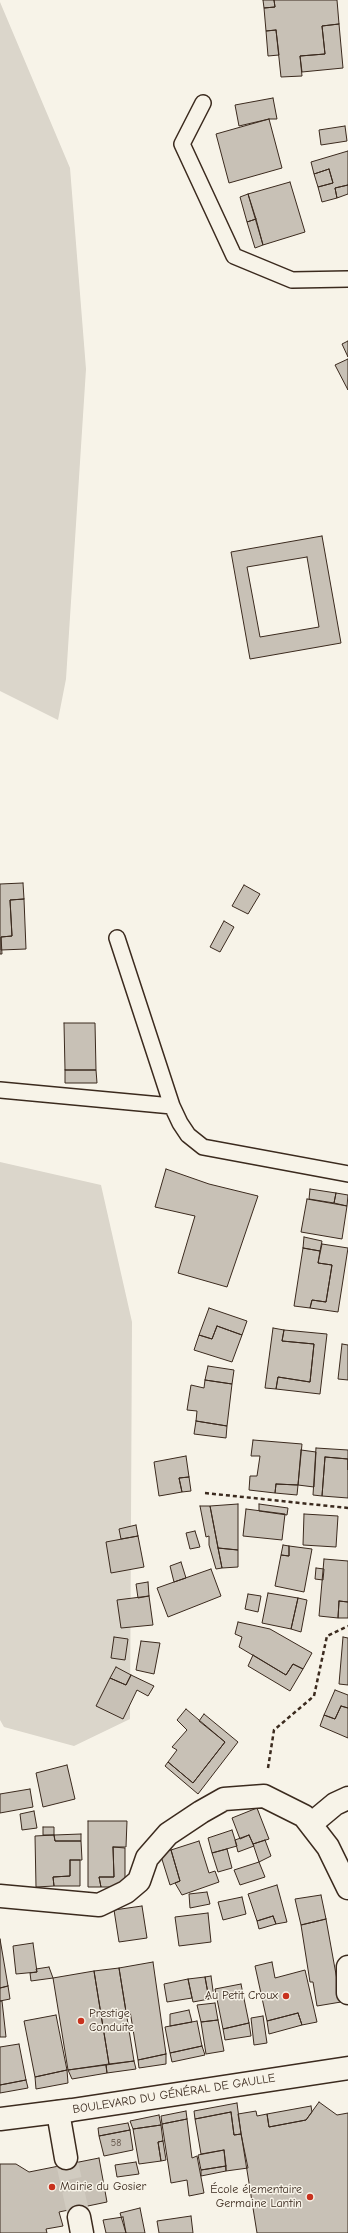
<!DOCTYPE html>
<meta charset="utf-8">
<style>
body{margin:0}
canvas{display:block;background:#f7f3e8}
</style>
<canvas width="348" height="2233"></canvas>
<script>
const context = document.querySelector('canvas').getContext('2d');
context.lineJoin = 'round';
function fillPath(path, color) {
  context.fillStyle = color;
  context.fill(path, 'evenodd');
}
function toPath(rows) {
  const path = new Path2D();
  for (const r of rows) {
    path.moveTo(r[0], r[1]);
    for (let i = 2; i < r.length; i += 2) path.lineTo(r[i], r[i + 1]);
  }
  return path;
}
function strokePath(path, color, width, dash) {
  context.strokeStyle = color;
  context.lineWidth = width;
  context.lineCap = dash ? 'butt' : 'round';
  context.setLineDash(dash || []);
  context.stroke(path);
}
function write(font, color, halo, rows, align = 'center') {
  context.font = font + ' "Comic Neue",sans-serif';
  context.lineWidth = 3;
  context.setLineDash([]);
  context.textBaseline = 'middle';
  context.strokeStyle = halo;
  context.fillStyle = color;
  for (const [text, x, y, turn = 0] of rows) {
    context.save();
    context.translate(x, y);
    context.rotate((+turn || 0) * Math.PI / 180);
    context.textAlign = isNaN(turn) ? turn : align;
    if (halo) context.strokeText(text, 0, 0);
    context.fillText(text, 0, 0);
    context.restore();
  }
}
fillPath(toPath([
 [0,2,70,168,86,369,66,679,58,720,0,691],
 [0,1162,101,1185,132,1322,130,1719,74,1746,4,1727,0,1720]
]), '#dbd6cb');
const building = toPath([
 [263,0,274,0,275,7,264,8,263,0],
 [274,0,337,0,339,24,322,26,325,54,300,56,302,76,281,77,276,30,266,31,264,8,275,7,274,0],
 [339,24,343,68,302,72,300,56,325,54,322,26,339,24],
 [276,30,279,55,268,56,266,31,276,30],
 [273,98,277,119,269,119,239,126,235,105,273,98],
 [269,119,282,168,229,183,216,134,269,119],
 [345,126,347,141,321,145,319,130,345,126],
 [348,151,348,185,335,188,337,198,322,202,318,187,333,183,329,169,314,174,311,162,348,151],
 [329,169,333,183,318,187,314,174,329,169],
 [290,182,305,232,263,245,248,194,290,182],
 [348,185,348,194,337,198,335,188,348,185],
 [248,194,256,219,247,222,240,197,248,194],
 [256,219,263,245,255,248,247,222,256,219],
 [348,341,348,357,342,344,348,341],
 [348,359,348,390,335,365,348,359],
 [322,536,341,643,250,659,231,552,322,536],
 [307,557,319,627,260,637,247,567,307,557],
 [23,883,24,899,10,900,12,936,1,937,2,954,0,954,0,884,23,883],
 [244,885,260,894,248,914,232,906,244,885],
 [24,899,26,949,1,950,1,937,12,936,10,900,24,899],
 [224,921,234,927,220,952,210,947,224,921],
 [64,1023,95,1023,96,1070,65,1070,64,1023],
 [65,1070,96,1070,97,1083,65,1083,65,1070],
 [166,1169,209,1184,258,1196,227,1287,178,1273,195,1216,155,1207,166,1169],
 [310,1189,336,1193,334,1203,309,1199,310,1189],
 [336,1193,348,1195,347,1206,334,1203,336,1193],
 [307,1199,347,1206,342,1239,301,1232,307,1199],
 [304,1237,322,1241,320,1251,303,1248,304,1237],
 [322,1244,348,1248,338,1312,310,1308,312,1300,326,1302,332,1265,318,1263,322,1244],
 [303,1248,320,1251,318,1263,332,1265,326,1302,312,1300,310,1308,294,1306,303,1248],
 [209,1308,247,1321,242,1335,217,1326,212,1339,199,1335,209,1308],
 [217,1326,242,1335,232,1362,194,1350,199,1335,212,1339,217,1326],
 [273,1328,284,1330,282,1341,314,1344,310,1382,278,1377,276,1389,265,1388,273,1328],
 [284,1330,327,1334,320,1394,276,1389,278,1377,310,1382,314,1344,282,1341,284,1330],
 [342,1344,348,1345,348,1380,338,1379,342,1344],
 [208,1366,234,1370,232,1384,205,1380,208,1366],
 [205,1380,232,1384,227,1426,196,1421,197,1411,187,1410,191,1385,204,1388,205,1380],
 [196,1421,227,1426,226,1438,194,1434,196,1421],
 [253,1440,302,1444,298,1485,276,1484,275,1493,249,1490,250,1476,257,1476,260,1456,251,1456,253,1440],
 [316,1448,348,1450,348,1470,348,1459,325,1457,322,1496,313,1495,316,1448],
 [301,1450,316,1452,314,1487,298,1485,301,1450],
 [186,1456,189,1477,179,1478,182,1492,159,1496,154,1462,186,1456],
 [325,1457,348,1459,348,1498,322,1496,325,1457],
 [189,1477,191,1491,182,1492,179,1478,189,1477],
 [276,1484,298,1485,297,1495,275,1493,276,1484],
 [238,1504,238,1550,218,1548,210,1506,238,1504],
 [259,1504,288,1508,287,1515,259,1511,259,1504],
 [200,1506,210,1506,222,1568,216,1569,209,1545,209,1536,206,1537,200,1506],
 [246,1509,285,1514,282,1540,243,1536,246,1509],
 [304,1514,338,1516,336,1547,303,1545,304,1514],
 [136,1525,138,1536,121,1539,119,1529,136,1525],
 [195,1531,200,1547,190,1549,186,1533,195,1531],
 [138,1536,144,1567,111,1573,106,1542,138,1536],
 [283,1545,289,1546,289,1556,281,1555,283,1545],
 [289,1546,312,1549,304,1592,275,1586,281,1555,289,1556,289,1546],
 [218,1548,238,1550,238,1567,222,1568,218,1548],
 [324,1559,348,1561,348,1602,339,1601,338,1618,319,1616,324,1559],
 [181,1562,186,1578,174,1582,170,1566,181,1562],
 [316,1568,324,1569,323,1580,315,1579,316,1568],
 [211,1569,221,1596,168,1617,157,1588,211,1569],
 [148,1582,149,1596,138,1598,136,1584,148,1582],
 [268,1593,298,1598,291,1629,262,1623,268,1593],
 [248,1594,261,1596,258,1612,245,1609,248,1594],
 [149,1596,153,1625,121,1628,117,1600,149,1596],
 [298,1598,307,1600,301,1632,291,1629,298,1598],
 [339,1601,348,1602,348,1618,338,1618,339,1601],
 [238,1622,270,1629,312,1653,303,1669,293,1664,286,1675,239,1647,242,1637,235,1634,238,1622],
 [114,1637,128,1639,125,1660,111,1658,114,1637],
 [343,1637,348,1638,348,1685,339,1684,343,1637],
 [141,1641,160,1643,154,1674,136,1670,141,1641],
 [253,1655,286,1675,293,1664,303,1669,290,1691,248,1666,253,1655],
 [116,1667,131,1675,126,1685,110,1678,116,1667],
 [131,1675,154,1686,148,1696,137,1690,123,1719,96,1706,110,1678,126,1685,131,1675],
 [335,1690,348,1695,348,1708,341,1706,335,1719,324,1715,335,1690],
 [341,1706,348,1708,348,1738,320,1726,324,1715,335,1719,341,1706],
 [186,1709,225,1742,193,1783,168,1762,177,1750,172,1747,187,1730,177,1720,186,1709],
 [204,1714,238,1742,198,1794,165,1766,168,1762,193,1783,225,1742,199,1721,204,1714],
 [67,1765,75,1799,43,1807,36,1773,67,1765],
 [30,1789,33,1807,0,1813,0,1794,30,1789],
 [257,1808,269,1839,253,1844,249,1835,240,1839,232,1818,257,1808],
 [34,1811,37,1828,22,1830,20,1814,34,1811],
 [88,1821,127,1821,126,1847,113,1847,114,1877,99,1877,101,1887,88,1887,88,1821],
 [43,1827,54,1827,54,1835,43,1835,43,1827],
 [232,1830,237,1846,212,1853,208,1838,232,1830],
 [81,1834,81,1841,55,1841,54,1835,81,1834],
 [54,1835,55,1841,81,1841,82,1860,70,1860,70,1876,53,1877,54,1886,36,1887,35,1836,54,1835],
 [249,1835,254,1846,238,1852,235,1840,249,1835],
 [265,1840,271,1856,259,1862,253,1844,265,1840],
 [199,1841,209,1873,215,1871,219,1882,182,1895,175,1883,180,1881,171,1850,199,1841],
 [113,1847,125,1848,125,1887,101,1887,99,1877,114,1877,113,1847],
 [227,1849,232,1868,218,1872,212,1853,227,1849],
 [171,1850,180,1881,170,1885,160,1853,171,1850],
 [70,1860,80,1860,80,1886,54,1886,53,1877,70,1876,70,1860],
 [259,1862,265,1877,240,1885,234,1870,259,1862],
 [277,1885,287,1922,276,1924,273,1916,257,1921,248,1894,277,1885],
 [207,1892,210,1904,190,1908,189,1894,207,1892],
 [321,1895,326,1919,301,1925,295,1899,321,1895],
 [242,1897,246,1914,223,1920,218,1902,242,1897],
 [142,1906,147,1938,119,1942,114,1910,142,1906],
 [208,1913,211,1942,179,1946,175,1917,208,1913],
 [273,1916,276,1924,259,1929,257,1921,273,1916],
 [326,1919,341,2002,317,2006,313,1982,310,1982,301,1925,326,1919],
 [0,1939,8,1986,0,1988,0,1939],
 [33,1943,37,1972,16,1974,13,1946,33,1943],
 [153,1962,166,2054,138,2060,130,2011,126,2012,119,1968,153,1962],
 [272,1962,275,1978,305,1970,317,2022,302,2025,298,2013,267,2021,255,1966,272,1962],
 [49,1967,53,1978,31,1981,30,1973,37,1972,36,1969,49,1967],
 [119,1968,134,2061,109,2064,94,1971,119,1968],
 [94,1971,109,2064,68,2070,53,1978,94,1971],
 [211,1976,214,1998,209,1999,205,1977,211,1976],
 [205,1977,209,1999,193,2002,188,1979,205,1977],
 [188,1979,192,1998,167,2002,164,1984,188,1979],
 [241,1984,249,2023,223,2029,215,1989,241,1984],
 [8,1986,10,1999,0,2001,0,1988,8,1986],
 [0,2001,2,2001,6,2037,0,2037,0,2001],
 [215,2003,218,2020,201,2022,197,2005,215,2003],
 [189,2010,192,2022,170,2026,170,2014,189,2010],
 [298,2013,302,2025,269,2034,267,2021,298,2013],
 [56,2015,67,2070,35,2077,24,2021,56,2015],
 [263,2016,267,2043,254,2045,251,2018,263,2016],
 [218,2020,224,2051,206,2054,201,2022,218,2020],
 [197,2021,202,2046,170,2053,165,2027,197,2021],
 [249,2023,251,2036,225,2040,223,2029,249,2023],
 [19,2044,26,2080,0,2085,0,2047,19,2044],
 [202,2046,205,2055,172,2062,170,2053,202,2046],
 [166,2054,166,2064,139,2068,138,2060,166,2054],
 [134,2061,136,2069,107,2073,106,2065,134,2061],
 [106,2065,107,2073,72,2079,68,2070,106,2065],
 [67,2070,68,2083,36,2089,35,2077,67,2070],
 [26,2080,28,2088,0,2093,0,2085,26,2080],
 [319,2102,337,2115,348,2113,348,2233,257,2233,238,2114,256,2111,257,2116,267,2114,269,2127,306,2120,319,2102],
 [237,2103,241,2134,234,2135,231,2112,195,2119,194,2111,237,2103],
 [311,2106,312,2112,306,2120,269,2127,267,2114,311,2106],
 [186,2111,187,2119,162,2124,161,2116,186,2111],
 [231,2112,234,2135,241,2134,248,2168,226,2171,224,2150,201,2154,195,2119,231,2112],
 [159,2115,161,2125,133,2129,130,2121,159,2115],
 [187,2119,192,2158,197,2156,204,2193,189,2196,187,2180,171,2183,162,2124,187,2119],
 [128,2123,130,2130,99,2136,98,2128,128,2123],
 [161,2125,163,2141,158,2142,161,2161,139,2164,133,2129,161,2125],
 [130,2130,133,2150,104,2156,99,2136,130,2130],
 [163,2141,166,2160,161,2161,158,2142,163,2141],
 [224,2150,226,2166,201,2170,198,2155,224,2150],
 [99,2158,107,2202,59,2212,63,2226,46,2229,47,2233,0,2233,0,2164,16,2164,29,2172,99,2158],
 [136,2162,139,2174,117,2177,115,2165,136,2162],
 [226,2166,226,2171,201,2176,201,2170,226,2166],
 [140,2208,145,2233,126,2233,120,2213,140,2208],
 [191,2216,193,2233,159,2233,157,2221,191,2216],
 [123,2217,126,2233,106,2233,103,2220,123,2217]
]);
fillPath(building, '#c8c1b6');
strokePath(building, '#3b2a1e', 1);
strokePath(toPath([
 [66,2158,79,2217]
]), '#d1cbc0', 22, [22, 11]);
const lane = toPath([
 [203,103,182,144,234,256,292,280,348,279],
 [117,938,172,1106],
 [0,1090,172,1106,180,1123,188,1135,203,1147,348,1174]
]);
const street = toPath([
 [311,1824,335,1804,348,1798],
 [0,1896,99,1905,126,1892,139,1881,147,1858,168,1834,201,1812,224,1799,264,1796,304,1816,328,1847,348,1888],
 [348,1967,348,1993],
 [58,2112,66,2158],
 [79,2217,82,2233]
]);
const secondary = toPath([
 [0,2119,72,2110,348,2068]
]);
strokePath(lane, '#3b2a1e', 18);
strokePath(street, '#3b2a1e', 25);
strokePath(secondary, '#3b2a1e', 25);
strokePath(toPath([
 [205,1493,348,1508],
 [268,1768,274,1730,314,1696,327,1636,348,1626]
]), '#3b2a1e', 2.5, [4, 3]);
strokePath(lane, '#f7f3e8', 15);
strokePath(street, '#f7f3e8', 22);
strokePath(secondary, '#f7f3e8', 22);
for (const [x, y, r, color] of [
 [286,1996,4,"#c8321e"],
 [81,2021,4,"#c8321e"],
 [52,2187,4,"#c8321e"],
 [310,2197,4,"#c8321e"]
]) {
  const dot = new Path2D();
  dot.arc(x, y, r, 0, 2 * Math.PI);
  context.fillStyle = color;
  context.fill(dot);
  strokePath(dot, '#f7f3e8', 1.5);
}
write('10px', '#5e5044', null, [
 ["58",116,2143]
]);
write('12px', '#3b2a1e', '#f7f3e8', [
 ["Au Petit Croux",278,1996],
 ["Prestige",89,2014,"left"],
 ["Conduite",89,2028,"left"],
 ["Mairie du Gosier",60,2187,"left"],
 ["École élementaire",302,2190],
 ["Germaine Lantin",302,2204]
], 'right');
write('12px', '#3b2a1e', '#f7f3e8', [
 ["BOULEVARD DU GÉNÉRAL DE GAULLE",174,2094,-9]
]);
</script>
